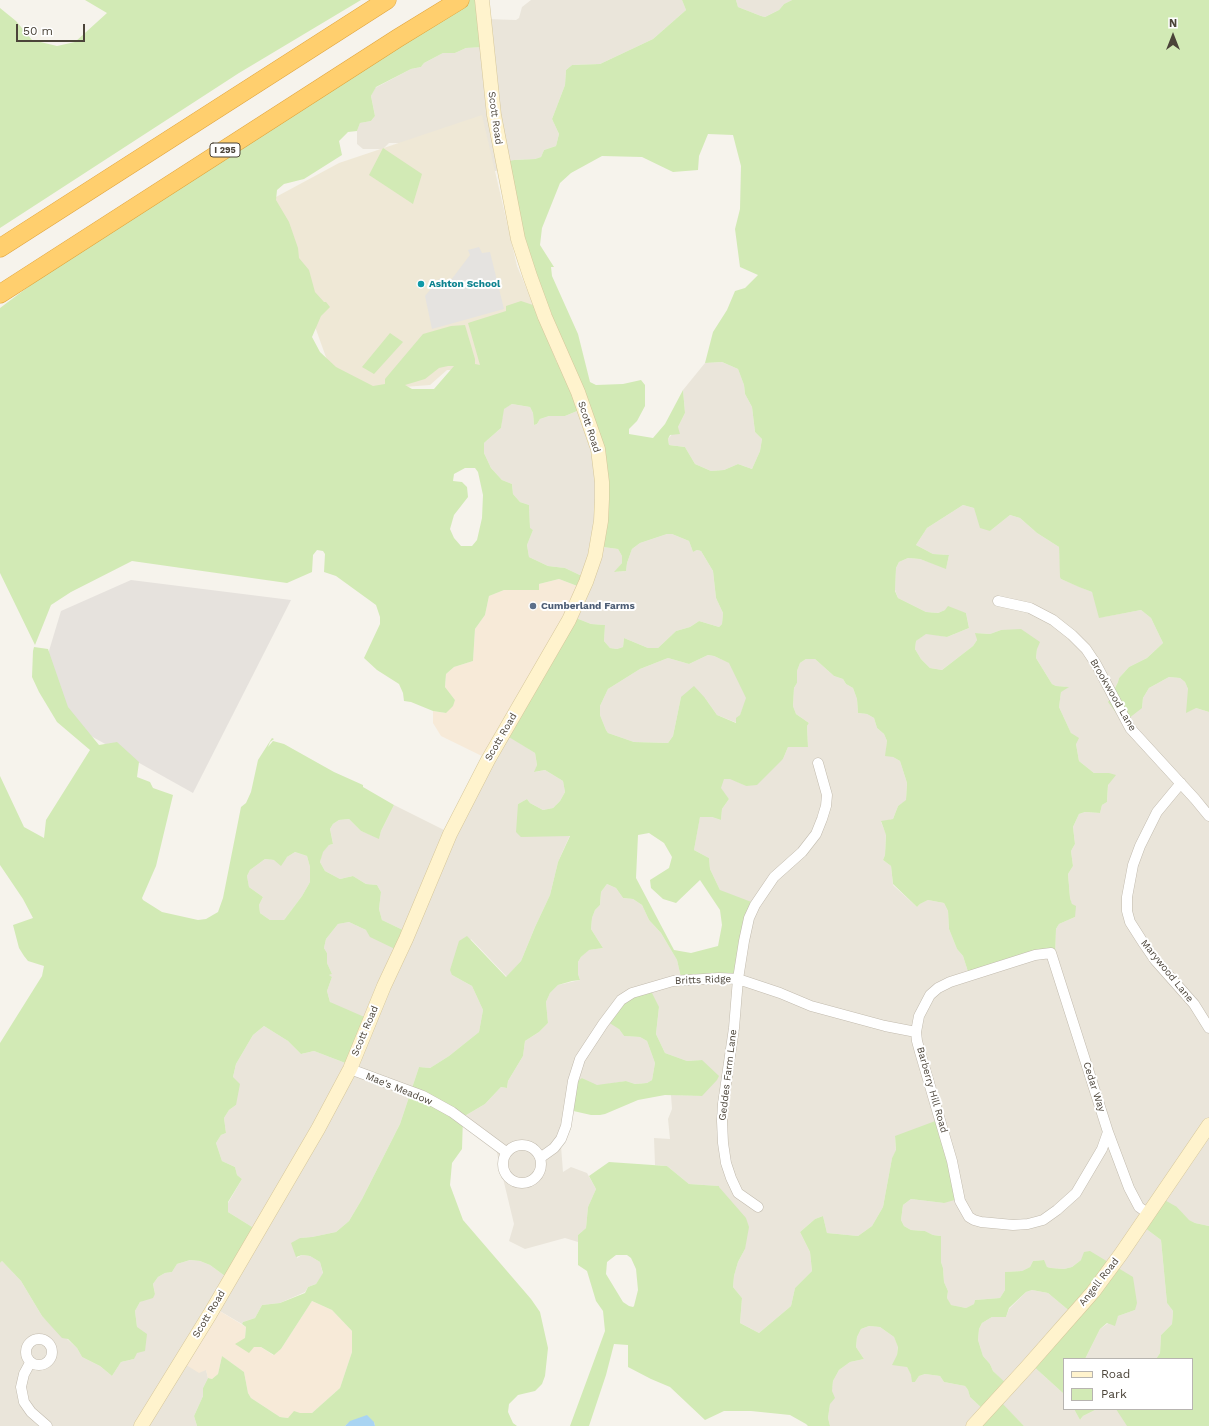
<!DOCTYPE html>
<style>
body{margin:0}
#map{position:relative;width:1209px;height:1426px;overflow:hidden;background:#f6f3ec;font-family:"Work Sans",sans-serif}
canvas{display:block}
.legend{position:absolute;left:1063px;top:1358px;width:130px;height:52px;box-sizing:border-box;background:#fff;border:1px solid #b7b4b0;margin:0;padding:5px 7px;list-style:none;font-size:12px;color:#4b4439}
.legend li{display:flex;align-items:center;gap:8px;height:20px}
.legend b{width:20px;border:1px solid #b7b4b0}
.north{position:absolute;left:1153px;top:16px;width:40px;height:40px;-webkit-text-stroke:3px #fff;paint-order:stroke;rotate:0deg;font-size:11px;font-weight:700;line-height:16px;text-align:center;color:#4b4439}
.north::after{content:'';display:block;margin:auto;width:14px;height:18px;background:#4b4439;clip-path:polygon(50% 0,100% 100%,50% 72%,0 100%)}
.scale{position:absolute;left:16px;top:24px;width:69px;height:18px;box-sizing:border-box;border:2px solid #4b4439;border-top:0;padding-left:5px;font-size:12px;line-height:14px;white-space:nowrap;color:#4b4439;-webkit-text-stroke:3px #fff;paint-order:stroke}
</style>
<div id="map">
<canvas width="1209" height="1426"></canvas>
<ul class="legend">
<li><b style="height:5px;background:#fff3cd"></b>Road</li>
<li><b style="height:11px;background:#d2eab5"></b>Park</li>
</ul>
<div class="north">N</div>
<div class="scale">50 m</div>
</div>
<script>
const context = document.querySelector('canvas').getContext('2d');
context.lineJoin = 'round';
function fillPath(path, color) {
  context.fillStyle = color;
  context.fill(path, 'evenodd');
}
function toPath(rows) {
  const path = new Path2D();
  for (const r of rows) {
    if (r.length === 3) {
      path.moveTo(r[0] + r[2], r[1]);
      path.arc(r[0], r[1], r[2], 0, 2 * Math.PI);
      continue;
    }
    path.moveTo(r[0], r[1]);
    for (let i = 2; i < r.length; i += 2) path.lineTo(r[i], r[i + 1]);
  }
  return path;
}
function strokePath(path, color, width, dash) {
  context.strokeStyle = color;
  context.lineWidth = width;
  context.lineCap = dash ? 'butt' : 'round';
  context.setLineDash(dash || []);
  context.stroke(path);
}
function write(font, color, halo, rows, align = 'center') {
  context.font = font + ' "Work Sans",sans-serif';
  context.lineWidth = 4;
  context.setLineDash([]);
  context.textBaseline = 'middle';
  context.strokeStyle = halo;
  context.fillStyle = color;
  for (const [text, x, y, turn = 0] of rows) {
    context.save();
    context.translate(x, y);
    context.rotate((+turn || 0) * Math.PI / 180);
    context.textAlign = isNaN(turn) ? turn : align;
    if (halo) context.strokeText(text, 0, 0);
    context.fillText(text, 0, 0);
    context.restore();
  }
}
fillPath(toPath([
 [531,0,682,0,686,10,653,39,600,64,572,65,566,70,565,85,552,119,559,134,556,146,544,150,541,157,535,159,514,160,502,170,489,172,402,143,389,143,383,149,363,149,357,144,357,131,360,123,371,121,375,116,371,96,375,88,411,69,421,67,424,63,443,53,455,53,466,48,484,47,485,19,516,20,519,18,522,7],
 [736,0,792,0,784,4,779,10,765,17,761,16,738,7],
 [722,362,738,369,744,385,745,394,752,407,755,432,762,439,760,451,752,469,738,464,724,470,711,471,695,464,685,447,669,445,668,439,678,427,685,413,683,390,705,363],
 [512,404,530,407,533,413,534,425,537,424,540,419,549,416,565,416,582,409,597,447,603,547,618,549,622,556,622,563,615,572,626,571,627,563,632,549,640,543,667,534,672,534,689,541,693,552,697,550,701,551,713,571,716,598,723,613,722,624,719,627,699,621,690,627,676,631,658,648,648,648,624,638,623,647,617,649,610,648,604,641,605,625,591,624,571,616,584,577,565,568,548,566,529,557,527,545,533,530,530,529,529,505,520,502,513,494,512,484,502,480,491,468,484,453,484,443,501,428,503,409],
 [963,505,974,508,990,531,1010,515,1020,518,1037,533,1059,547,1061,579,1092,592,1103,617,1141,610,1151,618,1163,643,1147,658,1129,667,1119,678,1118,682,1108,702,1142,708,1143,698,1149,688,1169,677,1180,678,1185,682,1196,708,1209,712,1209,1226,1195,1223,1188,1220,1177,1207,1141,1225,1161,1240,1167,1303,1173,1311,1172,1324,1161,1335,1160,1353,1156,1359,1085,1359,1100,1329,1118,1316,1135,1310,1081,1260,1072,1267,1064,1269,1051,1268,1047,1267,1043,1260,1033,1261,1030,1267,1022,1271,1006,1272,1005,1290,1000,1298,975,1300,974,1304,966,1308,950,1305,947,1298,948,1291,944,1282,943,1268,941,1262,941,1236,933,1235,925,1231,911,1230,904,1226,901,1220,903,1205,911,1199,944,1203,895,1136,896,1151,892,1158,883,1207,872,1226,858,1236,827,1233,823,1216,815,1219,800,1232,810,1252,812,1271,795,1288,791,1306,759,1333,740,1323,742,1298,733,1287,734,1276,738,1262,745,1249,718,1186,689,1184,667,1166,655,1165,654,1138,670,1139,668,1119,672,1109,671,1095,702,1096,702,1060,687,1061,665,1053,656,1034,659,1007,619,1029,624,1036,640,1037,647,1041,655,1063,652,1080,647,1083,635,1084,626,1081,597,1086,582,1078,561,1146,563,1172,571,1167,587,1173,596,1189,588,1207,586,1228,578,1235,578,1242,565,1238,525,1249,509,1241,514,1224,495,1145,463,1117,485,1104,501,1087,507,1088,508,1081,523,1056,525,1041,539,1032,548,1023,546,1002,550,993,558,985,580,980,578,974,578,962,581,957,588,950,603,948,591,929,592,918,595,910,600,905,601,892,607,884,616,888,623,898,633,899,642,905,649,920,661,933,677,960,682,982,738,982,720,890,710,869,709,858,694,850,700,816,712,817,721,820,722,809,729,799,720,788,723,778,730,778,746,786,783,759,788,747,808,747,807,726,809,723,796,714,793,706,794,688,797,683,797,671,800,663,806,659,815,659,834,676,843,679,846,684,853,688,857,699,858,713,867,714,874,718,877,728,884,734,887,741,886,753,900,761,907,783,906,801,898,806,893,819,881,822,886,834,885,855,883,860,891,866,893,885,917,907,920,904,928,900,944,903,948,911,949,929,957,949,963,956,970,978,1039,957,1055,958,1056,929,1059,924,1075,917,1070,898,1068,874,1073,866,1071,851,1075,844,1073,827,1079,814,1085,812,1100,813,1102,805,1107,802,1109,773,1094,773,1079,761,1076,744,1059,707,1061,691,1068,687,1056,686,1052,684,1036,658,1037,649,1001,630,990,634,976,633,977,640,973,646,942,670,930,668,921,659,915,649,916,641,926,633,947,637,969,628,966,613,945,610,938,613,926,612,898,598,895,590,896,568,899,562,908,558,920,559,946,568,949,555,933,554,916,545,927,528],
 [708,655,714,656,730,663,747,698,737,723,717,715,705,698,681,697,673,736,668,743,634,742,608,733,606,730,600,715,600,706,608,689,640,669,668,658,689,664],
 [504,733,535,753,537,765,535,772,545,770,563,781,565,792,560,801,553,808,543,810,530,803,527,799,518,804,570,835,558,862,550,895,535,927,521,961,507,977,471,939,452,975,472,986,483,1010,479,1032,449,1056,430,1068,419,1067,400,1124,362,1199,349,1221,336,1232,312,1237,300,1238,297,1258,302,1255,310,1256,320,1262,323,1274,316,1284,308,1287,305,1292,280,1303,262,1305,255,1318,243,1322,242,1324,213,1307,206,1370,208,1378,203,1388,203,1396,194,1416,197,1426,0,1426,0,1263,2,1261,21,1281,42,1316,77,1348,82,1357,100,1366,112,1376,121,1362,134,1359,137,1327,135,1311,140,1302,155,1294,153,1284,158,1277,165,1273,172,1272,177,1264,190,1260,200,1261,210,1265,229,1279,257,1230,228,1212,228,1203,242,1179,237,1175,235,1167,222,1161,216,1143,221,1135,226,1133,224,1118,229,1110,236,1105,233,1077,236,1064,253,1035,264,1026,288,1041,301,1054,314,1051,348,1064,327,991,332,977,328,975,332,974,327,963,327,953,324,948,326,939,338,924,349,922,366,930,405,931,382,920,379,909,381,892,377,885,366,884,353,876,340,879,325,871,320,862,322,852,329,845,333,844,330,829,333,824,339,820,349,819,361,831,379,838,381,831,394,805,448,832],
 [295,852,307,856,310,867,310,882,302,896,284,920,270,920,260,913,259,905,263,897,249,887,247,876,250,870,265,859,274,860,287,857],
 [1032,1290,1048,1293,1073,1314,1032,1365,1064,1394,1064,1409,1074,1409,1080,1420,1083,1416,1097,1409,1128,1409,1140,1426,1024,1426,999,1401,1010,1388,993,1371,990,1364,983,1356,978,1340,979,1329,982,1323,992,1317,1006,1317,1009,1309,1026,1292],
 [869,1326,880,1327,894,1337,898,1346,897,1355,907,1367,915,1382,919,1376,925,1374,940,1376,944,1382,965,1386,968,1390,970,1397,987,1413,976,1426,830,1426,828,1418,833,1381,839,1370,850,1362,864,1359,856,1347,857,1337,861,1329]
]), '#eae5da');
fillPath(toPath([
 [559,579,580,587,488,759,441,736,433,723,433,711,446,713,455,700,445,687,446,674,454,667,473,661,475,629,485,615,489,596,504,590,539,590,539,584],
 [312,1301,332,1310,352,1331,352,1352,340,1388,312,1413,300,1413,288,1418,280,1417,251,1398,248,1393,244,1372,222,1356,218,1374,212,1379,208,1378,206,1370,199,1373,183,1363,213,1307,246,1327,245,1338,254,1347,261,1347,273,1355,281,1349]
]), '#f7ead8');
fillPath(toPath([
 [131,580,291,600,193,793,82,731,42,674,61,611]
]), '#e6e2dd');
fillPath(toPath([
 [482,115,517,266,562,373,492,392,473,370,447,370,430,385,391,388,366,386,332,374,299,282,274,198,339,163]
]), '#efe8d6');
fillPath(toPath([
 [85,0,361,0,239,73,0,228,0,8,16,21,32,40,57,46,75,42,107,13],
 [465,0,481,0,484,47,466,48,455,53,443,53,424,63,421,67,411,69,376,87,371,96,375,116,371,121,360,123,357,131,348,132,339,141,342,155,304,179,284,184,277,190,276,200,289,222,298,248,299,258,309,270,315,292,324,302,326,302,330,307,321,316,312,337,320,352,336,367,373,386,385,384,385,379,423,334,451,326,465,325,475,359,475,364,480,365,468,323,506,311,506,306,521,301,533,305,557,363,559,363,528,272,502,163,514,160,535,159,541,157,544,150,556,146,559,134,552,119,565,85,566,70,572,65,600,64,653,39,686,10,682,0,736,0,738,7,761,16,765,17,779,10,784,4,792,0,1209,0,1209,712,1196,708,1186,713,1188,689,1185,682,1180,678,1169,677,1149,688,1143,698,1142,708,1124,722,1123,722,1108,702,1118,682,1119,678,1129,667,1147,658,1163,643,1151,618,1141,610,1099,618,1092,592,1079,587,1061,579,1060,577,1059,547,1037,533,1020,518,1010,515,990,531,980,528,974,508,963,505,927,528,916,545,933,554,949,555,946,569,920,559,908,558,899,562,896,568,895,591,898,598,926,612,938,613,945,610,948,606,966,613,969,628,947,637,926,634,916,641,915,649,921,659,930,668,942,670,973,646,977,640,975,633,990,634,1001,630,1021,629,1040,642,1037,649,1036,658,1052,684,1056,686,1069,687,1061,692,1059,707,1071,733,1079,738,1076,744,1079,761,1094,773,1109,773,1116,775,1108,785,1107,802,1102,805,1100,813,1085,812,1079,814,1073,827,1075,844,1071,851,1073,866,1068,874,1070,898,1072,904,1076,906,1075,917,1059,924,1056,929,1055,958,1039,957,970,978,963,956,957,949,949,929,948,911,944,903,928,900,920,904,917,907,893,884,891,866,883,860,885,855,886,835,881,821,893,819,898,806,906,800,907,783,900,761,893,757,885,756,887,741,884,734,877,728,874,718,867,714,858,713,857,699,853,688,846,684,843,679,834,676,815,659,806,659,800,663,797,671,797,683,794,688,793,706,796,714,809,723,807,726,808,747,788,747,783,759,757,785,746,786,730,779,724,779,721,788,729,799,722,809,721,820,712,817,700,817,694,850,709,858,710,869,720,890,754,903,739,980,682,982,677,960,661,933,649,920,642,905,633,899,623,898,616,888,607,884,601,892,600,905,595,910,592,918,591,929,603,948,589,950,581,957,578,962,578,974,580,980,572,981,558,985,550,993,546,1002,548,1023,539,1032,525,1041,523,1056,508,1081,507,1088,501,1087,485,1104,463,1117,462,1149,452,1163,450,1185,463,1220,531,1299,540,1312,548,1348,545,1376,542,1384,535,1391,518,1395,509,1404,508,1412,513,1423,517,1426,375,1426,374,1422,351,1421,345,1426,197,1426,194,1416,203,1396,203,1388,208,1378,212,1379,218,1374,222,1356,244,1372,248,1393,251,1398,280,1417,288,1418,294,1411,300,1413,312,1413,340,1388,352,1352,352,1331,332,1310,312,1301,281,1349,274,1355,261,1347,254,1347,249,1353,235,1344,245,1338,246,1327,242,1324,243,1322,255,1318,262,1305,280,1303,305,1293,308,1287,316,1284,323,1273,320,1262,310,1256,302,1255,296,1257,291,1243,300,1238,312,1237,336,1232,349,1221,362,1199,400,1124,419,1067,430,1068,449,1056,479,1032,483,1010,472,986,452,975,450,970,459,941,467,936,506,977,521,961,535,927,550,895,558,862,570,836,521,837,516,832,518,804,527,799,530,803,543,810,553,808,560,801,565,792,563,781,545,770,534,772,537,765,535,753,504,734,571,616,591,624,605,625,604,641,610,648,617,649,623,647,624,638,648,648,658,648,676,631,690,627,699,621,719,627,722,624,723,613,716,598,713,571,701,551,697,550,693,552,689,541,672,534,667,534,640,543,632,549,627,563,626,571,614,572,622,563,622,556,618,549,603,547,601,481,582,409,565,416,549,416,540,419,537,424,534,425,533,413,530,407,512,404,504,409,501,428,484,443,484,453,491,468,502,480,512,484,513,494,520,502,529,505,530,528,533,530,527,545,529,557,548,566,565,568,584,577,580,587,559,579,539,584,539,590,504,590,489,596,485,615,475,629,473,661,454,667,446,674,445,687,455,700,453,706,446,713,433,711,411,702,404,701,403,693,399,684,377,670,364,658,380,624,380,617,376,605,336,576,324,572,325,554,323,551,317,550,313,555,312,572,287,583,132,561,71,592,51,605,35,645,0,573,0,308,88,242],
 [708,134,733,135,741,166,740,209,735,229,740,267,758,275,745,288,735,291,727,310,713,332,705,363,722,362,738,369,744,385,745,394,752,407,755,432,762,439,760,451,752,469,738,464,724,470,711,471,695,464,685,447,669,445,668,439,670,435,680,434,678,427,685,413,683,390,665,424,653,438,629,434,629,429,637,421,645,406,645,385,641,380,623,384,596,385,590,382,578,334,552,276,551,267,554,267,540,245,542,228,560,183,571,173,602,156,642,157,673,172,698,170,699,156],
 [448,366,454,366,434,389,412,389,405,385,425,379,439,368],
 [465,468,475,468,478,472,483,495,482,518,477,540,472,546,461,546,454,538,450,529,454,515,468,497,467,487,462,482,453,481,454,474],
 [708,655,714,656,729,663,746,698,740,715,736,718,736,723,717,715,705,698,694,686,681,697,673,736,668,743,634,742,608,733,606,730,600,715,600,706,608,689,640,669,668,658,689,664],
 [649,833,664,843,672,857,669,868,650,880,651,888,663,899,676,903,700,880,720,910,722,925,718,946,691,953,674,950,636,878,638,835],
 [383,148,422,174,413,204,369,175],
 [390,333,403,342,374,374,362,367],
 [34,647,48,649,68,707,99,745,117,742,139,762,137,777,150,782,153,788,173,795,156,866,142,898,143,900,162,912,198,920,206,919,218,912,223,898,241,807,246,803,251,792,258,760,272,738,274,739,270,742,268,747,273,741,284,744,334,772,363,785,363,787,394,805,381,831,379,839,361,831,349,819,339,820,333,824,330,829,333,844,329,845,323,852,320,862,325,871,340,879,353,876,366,884,377,885,381,892,379,909,382,920,405,931,397,950,370,937,366,930,349,922,338,924,326,939,324,948,327,953,327,963,332,974,329,975,332,977,327,991,330,1002,369,1019,348,1064,314,1051,301,1054,288,1041,264,1026,253,1035,236,1064,233,1077,240,1084,236,1105,229,1110,224,1118,226,1133,221,1135,216,1143,222,1161,235,1167,237,1175,242,1179,228,1202,228,1212,257,1230,229,1279,210,1265,200,1261,190,1260,177,1264,172,1272,165,1273,158,1277,153,1284,155,1294,153,1298,140,1302,135,1311,137,1327,147,1334,145,1351,137,1353,134,1359,121,1362,112,1376,100,1366,82,1357,77,1348,68,1339,62,1338,42,1316,21,1281,2,1261,0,1263,0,1043,42,976,44,966,28,961,24,956,19,948,13,925,33,918,23,899,0,865,0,776,24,827,44,838,46,820,90,750,57,722,39,692,32,677,33,651],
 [295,852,307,856,310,867,310,882,302,896,284,920,270,920,260,913,259,905,263,897,249,887,247,876,250,870,265,859,274,860,281,866,287,857],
 [651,991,659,1007,656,1034,665,1053,687,1061,702,1060,719,1076,717,1080,702,1096,665,1095,638,1100,605,1114,600,1115,591,1115,569,1110,572,1085,582,1078,597,1085,626,1081,635,1084,647,1083,652,1080,655,1063,647,1041,640,1037,624,1036,619,1029,608,1022,620,1005,634,995],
 [938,1120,958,1199,944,1203,911,1199,903,1205,901,1220,904,1226,911,1230,925,1231,933,1235,941,1236,941,1262,943,1268,944,1282,948,1291,947,1298,951,1305,966,1308,974,1304,975,1300,1000,1298,1005,1290,1005,1272,1022,1271,1030,1267,1033,1261,1044,1260,1047,1267,1051,1268,1064,1269,1072,1267,1081,1260,1084,1252,1090,1251,1133,1277,1137,1303,1135,1310,1118,1316,1115,1326,1107,1323,1100,1329,1085,1359,1064,1359,1064,1394,1032,1365,1073,1314,1048,1293,1032,1290,1026,1292,1009,1308,1006,1317,992,1317,982,1323,979,1329,978,1340,983,1356,990,1364,993,1371,1010,1387,1000,1401,1024,1426,976,1426,987,1413,970,1397,968,1390,965,1386,944,1382,940,1376,925,1374,919,1376,915,1382,912,1382,911,1375,907,1367,892,1365,897,1355,898,1347,894,1337,880,1327,869,1326,861,1329,857,1337,856,1347,864,1359,850,1362,839,1370,833,1381,832,1391,835,1398,830,1404,828,1418,830,1426,808,1426,806,1424,790,1415,751,1411,724,1411,705,1420,670,1387,651,1379,628,1367,628,1345,614,1344,606,1375,589,1426,570,1426,605,1331,603,1311,596,1301,587,1271,578,1265,578,1235,586,1228,588,1207,596,1189,589,1176,609,1162,667,1166,689,1184,719,1186,719,1187,746,1218,749,1227,745,1249,738,1262,734,1276,733,1287,742,1298,740,1323,759,1333,791,1306,795,1288,812,1271,810,1252,800,1232,815,1219,823,1216,827,1233,858,1236,872,1226,883,1207,892,1158,896,1150,895,1136],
 [616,1255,627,1255,631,1258,636,1269,638,1290,634,1306,633,1307,629,1306,623,1302,606,1274,607,1262],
 [1161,1198,1177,1207,1189,1220,1195,1223,1209,1226,1209,1426,1127,1426,1116,1409,1192,1409,1192,1359,1156,1359,1160,1353,1161,1335,1172,1324,1173,1311,1167,1303,1161,1240,1141,1225],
 [1074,1409,1097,1409,1083,1416,1080,1420]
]), '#d2eab5');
fillPath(toPath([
 [479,247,482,253,490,252,504,309,432,329,425,296,439,279,448,284,470,255,468,250]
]), '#e5e3e0');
fillPath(toPath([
 [367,1415,374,1422,375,1426,345,1426,350,1421]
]), '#a9d4f2');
const street = toPath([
 [998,601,1030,608,1053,620,1072,635,1086,649,1096,664,1130,728,1195,799,1209,816],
 [1181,783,1157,812,1140,846,1133,865,1127,897,1127,911,1130,922,1144,944,1155,960,1194,1004,1209,1028],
 [350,1069,423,1096,452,1112,506,1152],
 [1108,1132,1102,1149,1076,1193,1057,1210,1043,1220,1028,1224,1013,1225,981,1222,974,1220,969,1217,960,1201,952,1161,920,1052,917,1041,916,1032,919,1016,930,995,938,988,950,982,1035,955,1051,953,1108,1132,1129,1188,1139,1207,1149,1214],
 [522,1164,19],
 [540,1158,554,1148,561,1139,566,1126,573,1081,580,1059,603,1024,621,1000,632,993,673,981,719,978,738,979,780,993,811,1006,885,1026,916,1032],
 [758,1207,738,1193,731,1178,726,1163,723,1143,722,1121,723,1104,734,1028,738,979,744,941,749,918,755,905,774,877,802,852,816,834,822,819,826,806,827,795,818,763],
 [39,1352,13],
 [30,1363,24,1374,21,1387,24,1402,31,1412,47,1426]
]);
const secondary = toPath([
 [141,1426,210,1314,318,1129,350,1069,384,986,406,939,450,834,488,760,569,620,586,582,595,556,601,521,602,499,602,482,598,449,578,392,545,317,530,276,518,239,494,115,482,0],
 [973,1426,1027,1367,1093,1292,1121,1254,1209,1125]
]);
const highway = toPath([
 [0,248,387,0],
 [0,294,398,38,460,0]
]);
strokePath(street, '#c2bbae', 11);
strokePath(secondary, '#d6c79b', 15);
strokePath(highway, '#e0a43c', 19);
strokePath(street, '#fff', 10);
strokePath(secondary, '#fff3cd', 14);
strokePath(highway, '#ffcf6e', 18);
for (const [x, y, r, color] of [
 [421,284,4,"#0f9aa8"],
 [533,606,4,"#5c6f8a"]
]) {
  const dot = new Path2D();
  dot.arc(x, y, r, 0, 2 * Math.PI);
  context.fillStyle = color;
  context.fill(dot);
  strokePath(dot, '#fff', 1.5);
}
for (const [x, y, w] of [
 [225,150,30]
]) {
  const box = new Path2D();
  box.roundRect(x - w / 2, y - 7, w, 14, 3);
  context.fillStyle = '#fff';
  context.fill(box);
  strokePath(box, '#4b4439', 1);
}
write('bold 9px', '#4b4439', null, [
 ["I 295",225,150]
]);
write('10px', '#4b4439', '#fff', [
 ["Scott Road",495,118,82],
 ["Scott Road",589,427,72],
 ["Brookwood Lane",1113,695,60],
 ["Scott Road",501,737,-60],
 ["Marywood Lane",1167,971,51],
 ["Britts Ridge",703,980,-2],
 ["Scott Road",365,1031,-67],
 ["Geddes Farm Lane",728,1075,-83],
 ["Cedar Way",1094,1087,72],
 ["Mae's Meadow",399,1089,22],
 ["Barberry Hill Road",932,1090,74],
 ["Angell Road",1099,1282,-52],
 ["Scott Road",209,1314,-59]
]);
write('bold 10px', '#0d838f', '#fff', [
 ["Ashton School",429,284]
], 'left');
write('bold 10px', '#4e5e75', '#fff', [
 ["Cumberland Farms",541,606]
], 'left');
</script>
